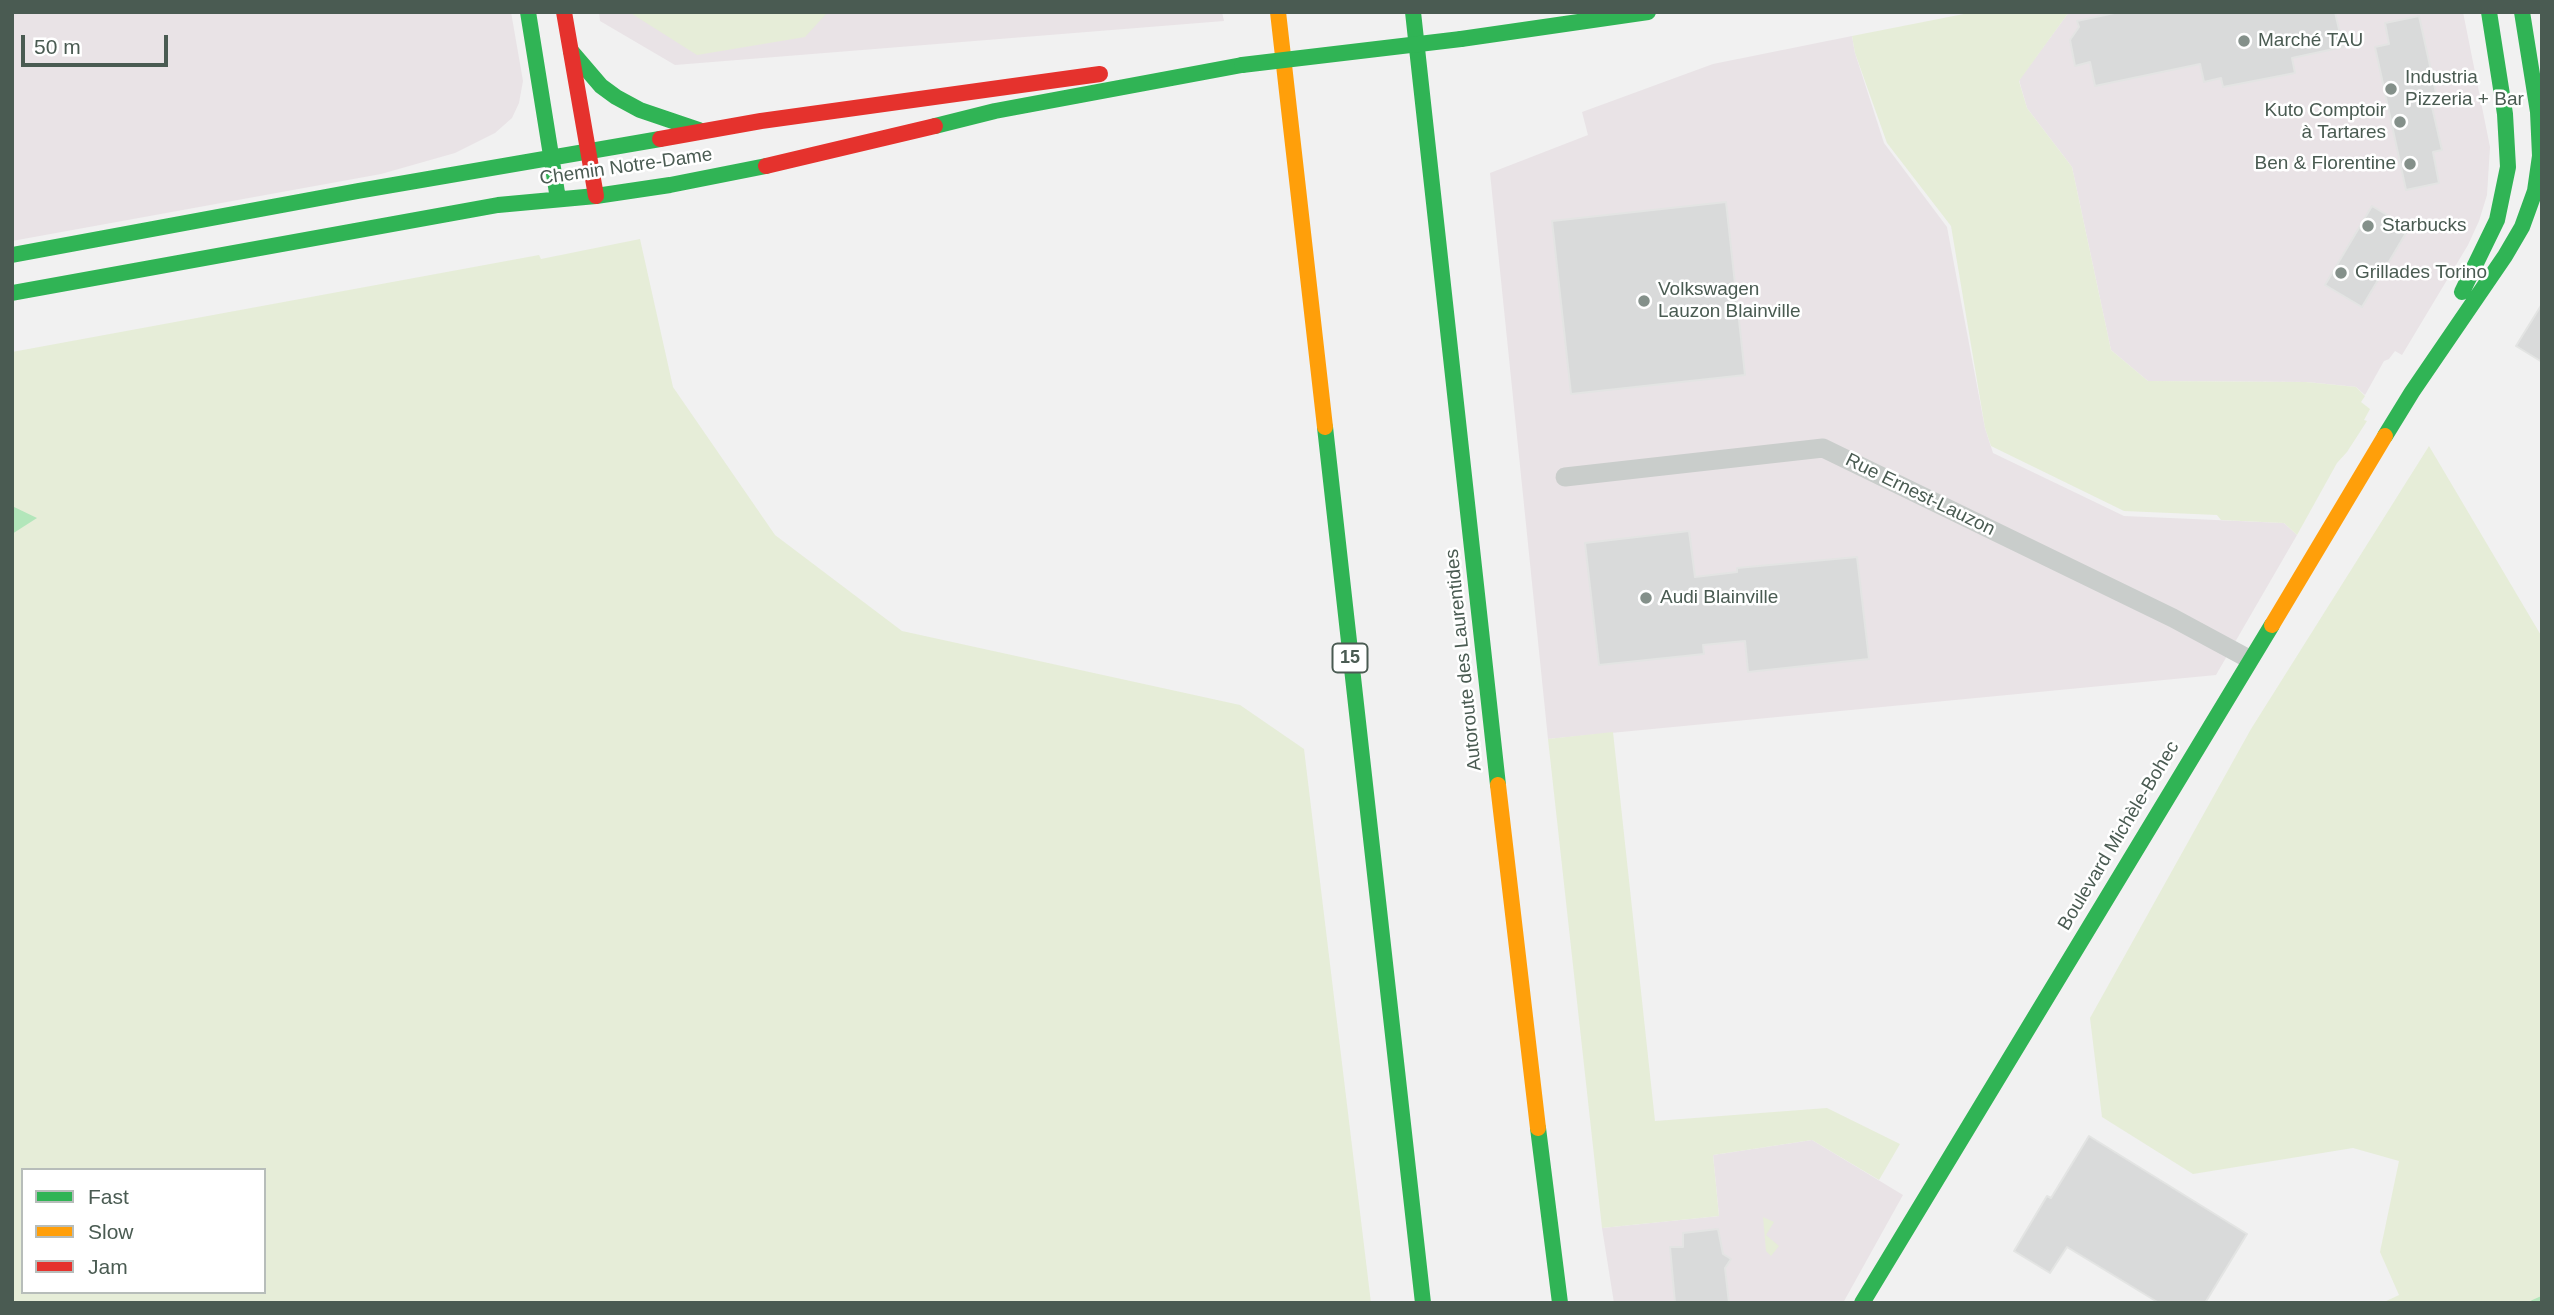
<!DOCTYPE html>
<meta charset="utf-8">
<style>
body{margin:0}
#map{position:relative;width:2554px;height:1315px;overflow:hidden;background:#f1f1f1;font-family:Helvetica,sans-serif}
canvas{display:block}
.frame{position:absolute;inset:0;border:14px solid #4a5b52;pointer-events:none}
.legend{position:absolute;left:21px;top:1168px;width:245px;height:126px;box-sizing:border-box;background:#fff;border:2px solid #b7bdba;margin:0;padding:9px 12px;list-style:none;font-size:21px;color:#4a5b52}
.legend li{display:flex;align-items:center;gap:14px;height:35px}
.legend b{width:35px;border:2px solid #b7bdba}
.scale{position:absolute;left:21px;top:35px;width:147px;height:32px;box-sizing:border-box;border:4px solid #4a5b52;border-top:0;padding-left:9px;font-size:21px;line-height:24px;white-space:nowrap;color:#4a5b52;-webkit-text-stroke:5px #fff;paint-order:stroke}
</style>
<div id="map">
<canvas width="2554" height="1315"></canvas>
<div class="frame"></div>
<ul class="legend">
<li><b style="height:9px;background:#30b455"></b>Fast</li>
<li><b style="height:9px;background:#ff9f0a"></b>Slow</li>
<li><b style="height:9px;background:#e5322d"></b>Jam</li>
</ul>
<div class="scale">50 m</div>
</div>
<script>
const context = document.querySelector('canvas').getContext('2d');
context.lineJoin = 'round';
function fillPath(path, color) {
  context.fillStyle = color;
  context.fill(path, 'evenodd');
}
function toPath(rows) {
  const path = new Path2D();
  for (const r of rows) {
    path.moveTo(r[0], r[1]);
    for (let i = 2; i < r.length; i += 2) path.lineTo(r[i], r[i + 1]);
  }
  return path;
}
function strokePath(path, color, width, dash) {
  context.strokeStyle = color;
  context.lineWidth = width;
  context.lineCap = dash ? 'butt' : 'round';
  context.setLineDash(dash || []);
  context.stroke(path);
}
function write(font, color, halo, rows, align = 'center') {
  context.font = font + ' Helvetica,sans-serif';
  context.lineWidth = 5;
  context.setLineDash([]);
  context.textBaseline = 'middle';
  context.strokeStyle = halo;
  context.fillStyle = color;
  for (const [text, x, y, turn = 0] of rows) {
    context.save();
    context.translate(x, y);
    context.rotate((+turn || 0) * Math.PI / 180);
    context.textAlign = isNaN(turn) ? turn : align;
    if (halo) context.strokeText(text, 0, 0);
    context.fillText(text, 0, 0);
    context.restore();
  }
}
fillPath(toPath([
 [12,12,511,12,523,81,519,103,512,118,495,133,455,153,381,174,12,241],
 [599,12,1222,12,1224,21,675,65,600,21],
 [2069,12,2463,12,2490,147,2487,195,2479,221,2468,245,2402,355,2395,351,2389,359,2384,361,2365,395,2356,387,2306,382,2148,381,2111,350,2072,167,2027,108,2019,80],
 [1852,36,1855,53,1884,143,1947,227,1985,428,1993,453,2124,516,2284,523,2297,535,2216,675,1548,739,1490,173,1588,135,1582,112,1713,64],
 [1812,1140,1903,1195,1843,1303,1614,1303,1602,1228,1719,1216,1713,1155]
]), '#e9e3e6');
fillPath(toPath([
 [629,12,828,12,805,37,697,55],
 [1974,12,2069,12,2019,81,2027,108,2072,167,2111,350,2148,381,2306,382,2356,387,2365,396,2361,402,2370,409,2364,420,2367,421,2347,452,2337,463,2297,535,2284,523,2221,520,2217,515,2124,511,1991,446,1985,428,1951,226,1887,143,1855,53,1852,36],
 [640,239,673,387,775,535,902,631,1240,705,1304,749,1371,1303,12,1303,12,352,539,255,541,259],
 [23,1170,264,1170,264,1292,23,1292],
 [2429,446,2542,637,2542,1303,2382,1303,2399,1295,2380,1252,2399,1161,2353,1148,2193,1174,2102,1117,2090,1018,2251,729],
 [1613,732,1655,1121,1827,1108,1900,1144,1879,1180,1812,1140,1713,1155,1719,1216,1602,1228,1548,739],
 [1763,1217,1774,1222,1766,1235,1779,1246,1771,1256,1766,1251]
]), '#e6edd8');
fillPath(toPath([
 [12,506,37,518,12,534]
]), '#b2e6ba');
strokePath(toPath([
 [2533,1303,2542,1299]
]), '#b2e6ba', 6);
const building = toPath([
 [2119,12,2335,12,2343,47,2292,58,2295,73,2223,87,2221,78,2204,82,2200,64,2095,86,2090,62,2075,66,2070,40,2079,27,2077,21,2119,12],
 [2419,16,2436,93,2429,94,2442,150,2433,152,2439,183,2406,190,2375,47,2389,44,2385,23,2419,16],
 [1726,202,1745,375,1571,394,1552,221,1726,202],
 [2372,206,2409,228,2362,307,2325,285,2372,206],
 [2542,304,2542,362,2516,346,2542,304],
 [1689,531,1695,577,1737,572,1737,568,1857,557,1869,659,1748,672,1745,641,1703,645,1704,654,1599,665,1585,543,1689,531],
 [2089,1136,2247,1234,2205,1303,2159,1303,2067,1247,2050,1273,2014,1251,2047,1196,2051,1198,2089,1136],
 [1718,1229,1723,1254,1731,1259,1725,1268,1729,1303,1675,1303,1670,1247,1683,1247,1683,1233,1718,1229]
]);
fillPath(building, '#d9dada');
strokePath(building, '#e3e4e3', 2);
strokePath(toPath([
 [1565,477,1823,448,2173,618,2249,659]
]), '#c9cdcb', 19);
strokePath(toPath([
 [528,12,558,199],
 [1413,12,1498,785],
 [1461,39,1648,12],
 [571,51,601,86,616,97,640,110,699,130],
 [935,126,995,111,1242,65],
 [12,255,358,191,660,139],
 [2462,292,2497,220,2508,167,2505,114,2489,12],
 [12,293,498,205,596,196,670,185,766,166],
 [1325,427,1423,1303],
 [2385,436,2412,392,2505,256,2522,227,2535,191,2540,156,2538,112,2522,12],
 [1538,1128,1560,1303],
 [1862,1303,2272,625]
]), '#30b455', 16);
strokePath(toPath([
 [1278,12,1325,427],
 [2272,625,2385,436],
 [1498,785,1538,1128]
]), '#ff9f0a', 16);
strokePath(toPath([
 [564,12,596,196],
 [660,139,761,121,1100,74],
 [766,166,935,126]
]), '#e5322d', 16);
strokePath(toPath([
 [1242,65,1461,39]
]), '#30b455', 16);
for (const [x, y, r, color] of [
 [2244,41,7,"#84908a"],
 [2391,89,7,"#84908a"],
 [2400,122,7,"#84908a"],
 [2410,164,7,"#84908a"],
 [2368,226,7,"#84908a"],
 [2341,273,7,"#84908a"],
 [1644,301,7,"#84908a"],
 [1646,598,7,"#84908a"]
]) {
  const dot = new Path2D();
  dot.arc(x, y, r, 0, 2 * Math.PI);
  context.fillStyle = color;
  context.fill(dot);
  strokePath(dot, '#fff', 2.5);
}
for (const [x, y, w] of [
 [1350,658,35]
]) {
  const box = new Path2D();
  box.roundRect(x - w / 2, y - 14.5, w, 29, 5);
  context.fillStyle = '#fff';
  context.fill(box);
  strokePath(box, '#4a5b52', 2);
}
write('bold 18px', '#4a5b52', null, [
 ["15",1350,658]
]);
write('19px', '#4a5b52', '#fff', [
 ["Marché TAU",2258,41],
 ["Industria",2405,78],
 ["Pizzeria + Bar",2405,100],
 ["Kuto Comptoir",2386,111,"right"],
 ["à Tartares",2386,133,"right"],
 ["Ben & Florentine",2396,164,"right"],
 ["Starbucks",2382,226],
 ["Grillades Torino",2355,273],
 ["Volkswagen",1658,290],
 ["Lauzon Blainville",1658,312],
 ["Audi Blainville",1660,598]
], 'left');
write('19px', '#4a5b52', '#fff', [
 ["Chemin Notre-Dame",626,167,-8],
 ["Rue Ernest-Lauzon",1920,495,26],
 ["Autoroute des Laurentides",1464,660,-96],
 ["Boulevard Michèle-Bohec",2119,836,-59]
]);
</script>
